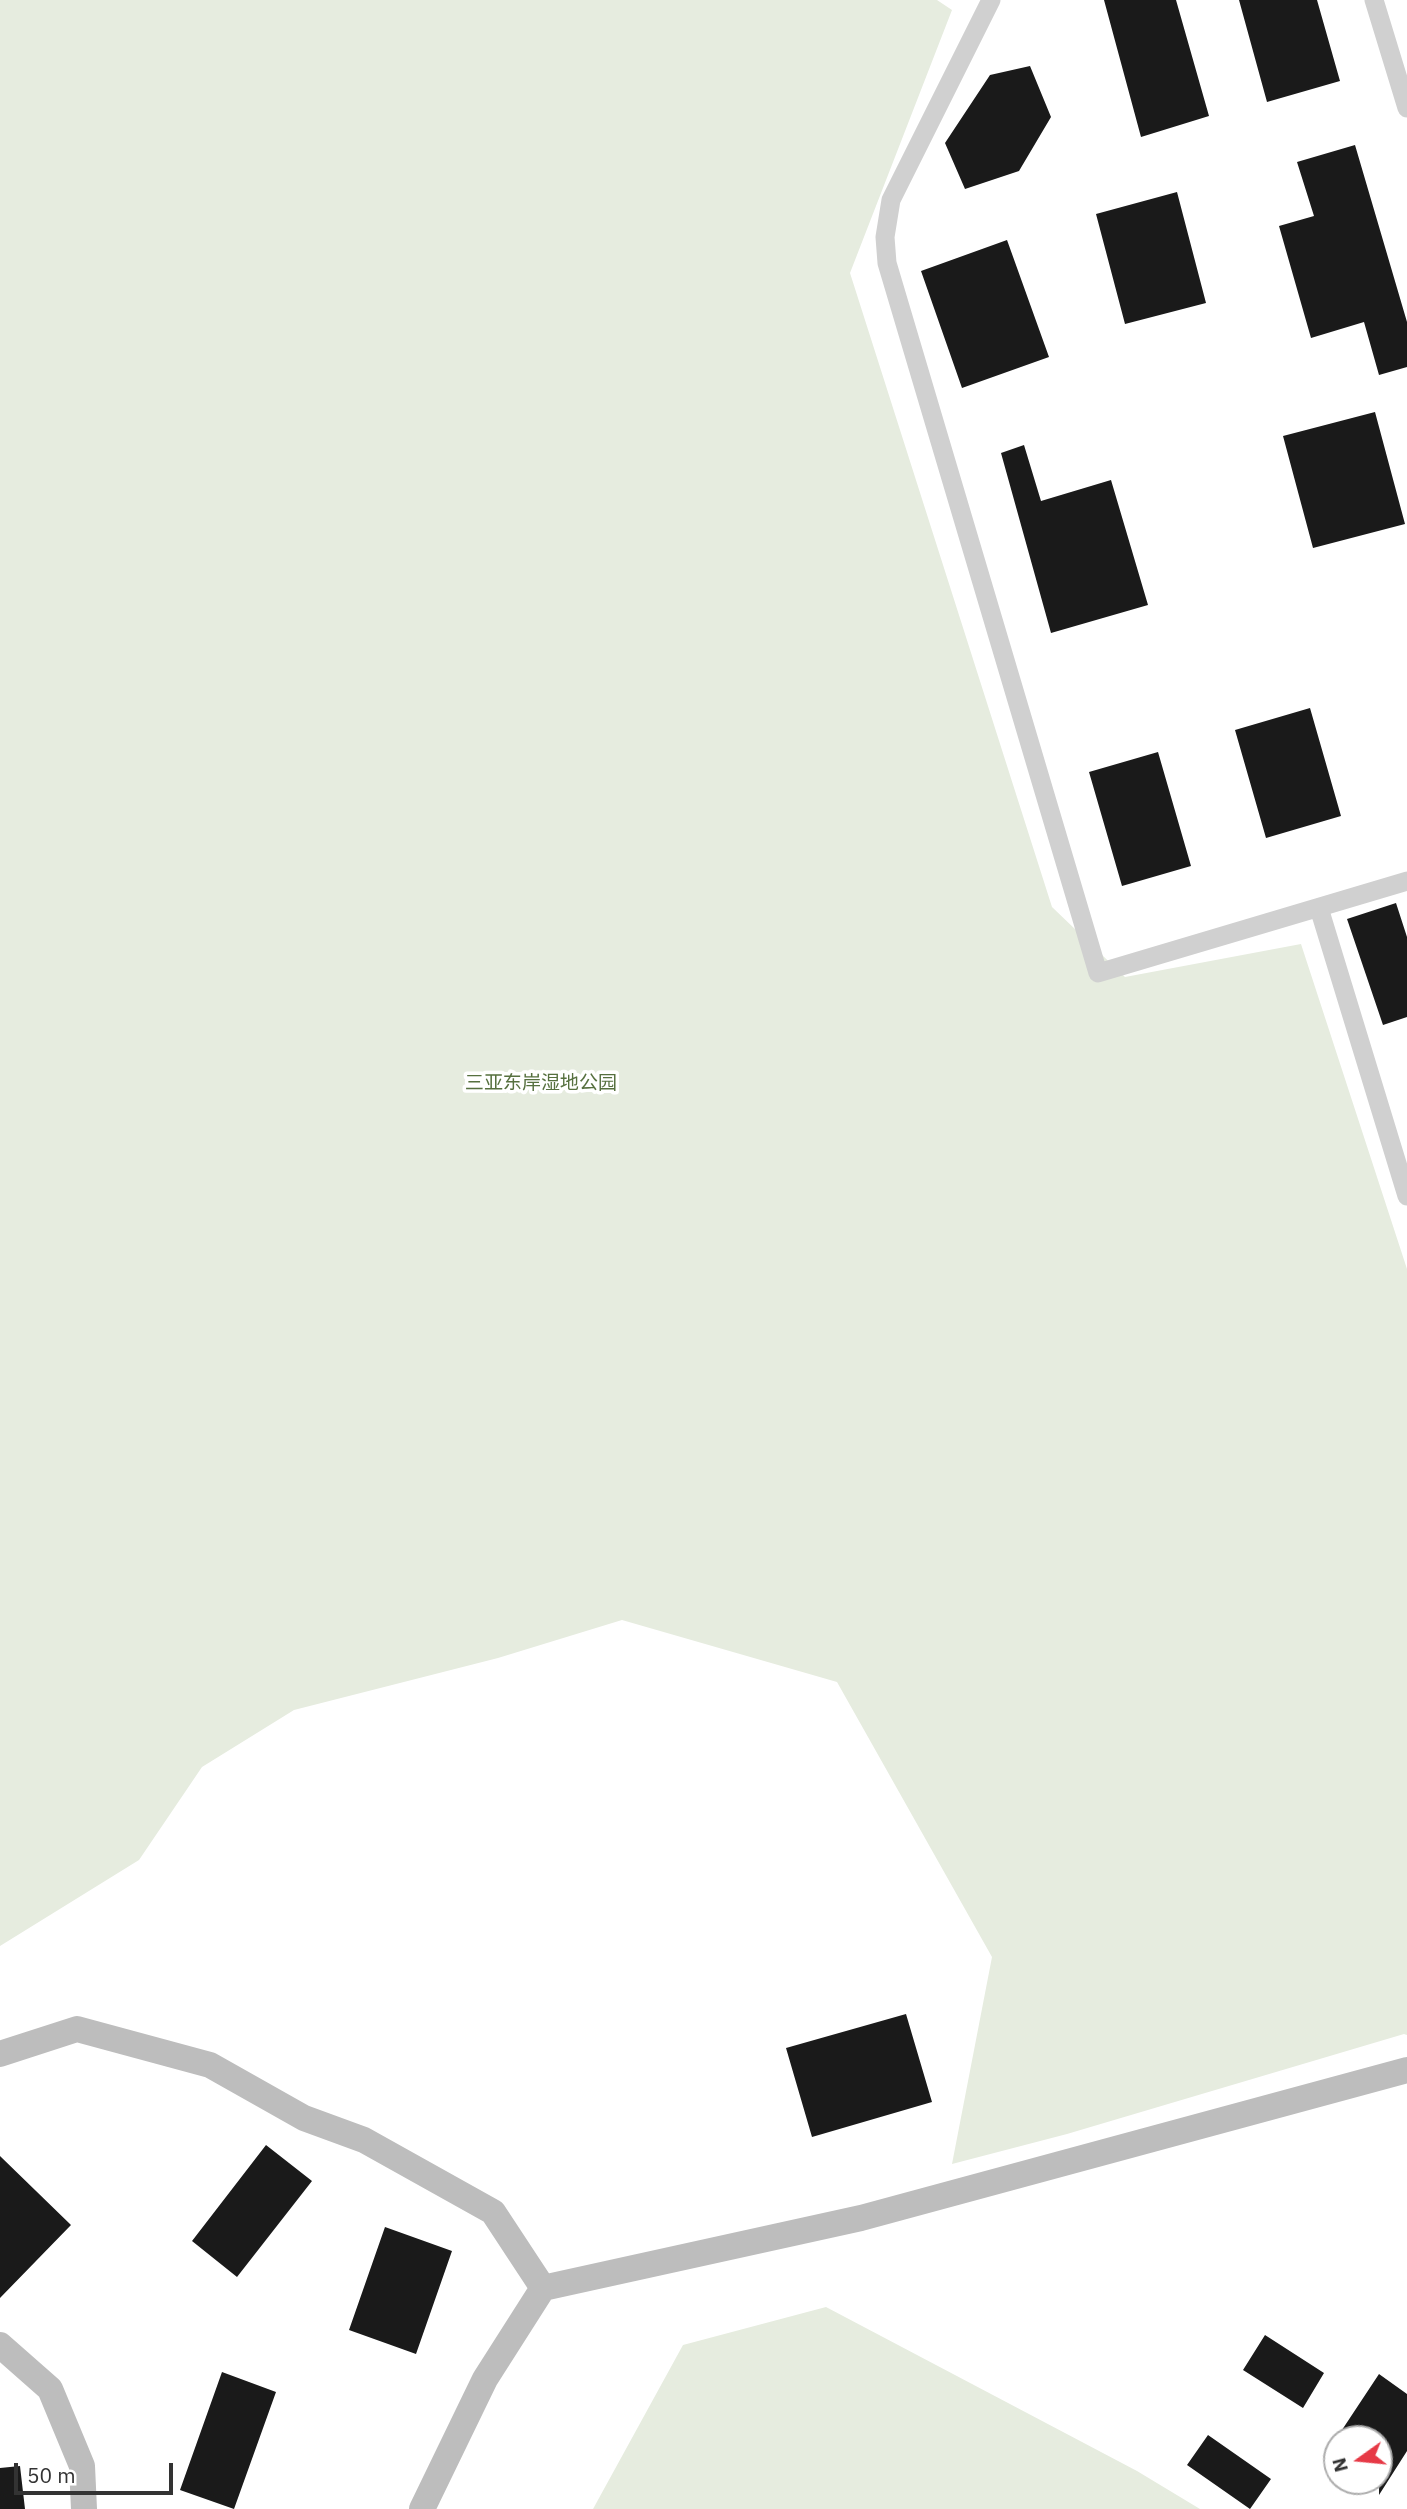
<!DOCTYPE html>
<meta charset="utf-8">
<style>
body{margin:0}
#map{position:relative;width:1407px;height:2509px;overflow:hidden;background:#fff;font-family:"IBM Plex Sans",sans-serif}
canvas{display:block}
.north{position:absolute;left:1323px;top:2425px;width:70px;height:70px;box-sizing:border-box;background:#fff;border:2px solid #adadad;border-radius:50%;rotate:255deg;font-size:19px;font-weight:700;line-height:28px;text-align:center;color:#333}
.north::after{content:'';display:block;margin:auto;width:24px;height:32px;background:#e63946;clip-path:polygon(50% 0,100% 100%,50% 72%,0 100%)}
.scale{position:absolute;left:14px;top:2463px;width:159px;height:32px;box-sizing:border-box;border:4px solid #333;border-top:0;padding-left:9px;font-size:21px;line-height:24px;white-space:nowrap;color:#333;-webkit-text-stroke:5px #fff;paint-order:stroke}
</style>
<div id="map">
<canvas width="1407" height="2509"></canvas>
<div class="north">N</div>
<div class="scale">50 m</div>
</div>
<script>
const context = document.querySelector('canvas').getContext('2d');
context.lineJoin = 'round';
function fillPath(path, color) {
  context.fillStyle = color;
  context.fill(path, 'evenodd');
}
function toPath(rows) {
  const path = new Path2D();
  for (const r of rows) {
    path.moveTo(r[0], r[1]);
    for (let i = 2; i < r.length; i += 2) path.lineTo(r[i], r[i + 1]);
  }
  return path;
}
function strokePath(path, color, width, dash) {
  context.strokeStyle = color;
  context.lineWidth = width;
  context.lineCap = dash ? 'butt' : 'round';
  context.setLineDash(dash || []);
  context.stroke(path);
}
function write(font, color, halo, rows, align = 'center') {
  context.font = font + ' "IBM Plex Sans","Noto Sans SC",sans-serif';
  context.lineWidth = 7;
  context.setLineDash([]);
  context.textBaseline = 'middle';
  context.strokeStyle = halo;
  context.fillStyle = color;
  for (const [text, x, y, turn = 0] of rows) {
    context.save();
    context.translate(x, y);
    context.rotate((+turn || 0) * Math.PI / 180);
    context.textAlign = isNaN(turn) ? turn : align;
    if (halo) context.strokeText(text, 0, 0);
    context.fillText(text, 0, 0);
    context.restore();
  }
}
fillPath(toPath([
 [0,0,937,0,952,10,850,273,1052,907,1125,977,1301,944,1407,1269,1407,2035,1404,2034,1067,2134,952,2164,992,1957,837,1682,622,1620,498,1658,294,1710,202,1767,139,1860,0,1946],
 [826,2307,1137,2471,1200,2509,593,2509,683,2345]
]), '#e6ecdf');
fillPath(toPath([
 [1104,0,1176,0,1209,116,1141,137],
 [1239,0,1317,0,1340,81,1267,102],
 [1030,66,1051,117,1019,171,965,189,945,143,990,75],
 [1355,145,1407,322,1407,367,1379,375,1364,322,1311,338,1279,226,1314,216,1297,162],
 [1177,192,1206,303,1125,324,1096,214],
 [1007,240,1049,357,962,388,921,271],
 [1375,412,1405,524,1313,548,1283,436],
 [1024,445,1041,501,1111,480,1148,605,1051,633,1001,453],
 [1310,708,1341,816,1266,838,1235,730],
 [1158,752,1191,866,1122,886,1089,772],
 [1396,903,1407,937,1407,1017,1383,1025,1347,919],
 [906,2014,932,2102,812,2137,786,2048],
 [266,2145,312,2181,237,2277,192,2241],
 [0,2156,71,2225,0,2298],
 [385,2227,452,2251,416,2354,349,2330],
 [1265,2335,1324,2373,1303,2408,1243,2370],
 [222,2372,276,2392,234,2509,180,2490],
 [1379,2374,1407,2394,1407,2451,1379,2495,1379,2439,1336,2439],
 [1208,2435,1271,2479,1250,2509,1187,2465],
 [20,2466,25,2509,0,2509,0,2468]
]), '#1a1a1a');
strokePath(toPath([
 [991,0,891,200,885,237,887,263,1098,973,1407,881],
 [1374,0,1407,108],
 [1319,908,1407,1196]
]), '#d0d0d0', 19);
strokePath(toPath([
 [0,2054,77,2029,210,2065,304,2118,364,2140,493,2212,543,2288,861,2218,1407,2070],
 [0,2345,50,2389,82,2466,84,2509],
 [422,2509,485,2379,543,2288]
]), '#bdbdbd', 26);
write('19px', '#56703f', '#fff', [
 ["三亚东岸湿地公园",541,1084]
]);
</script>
